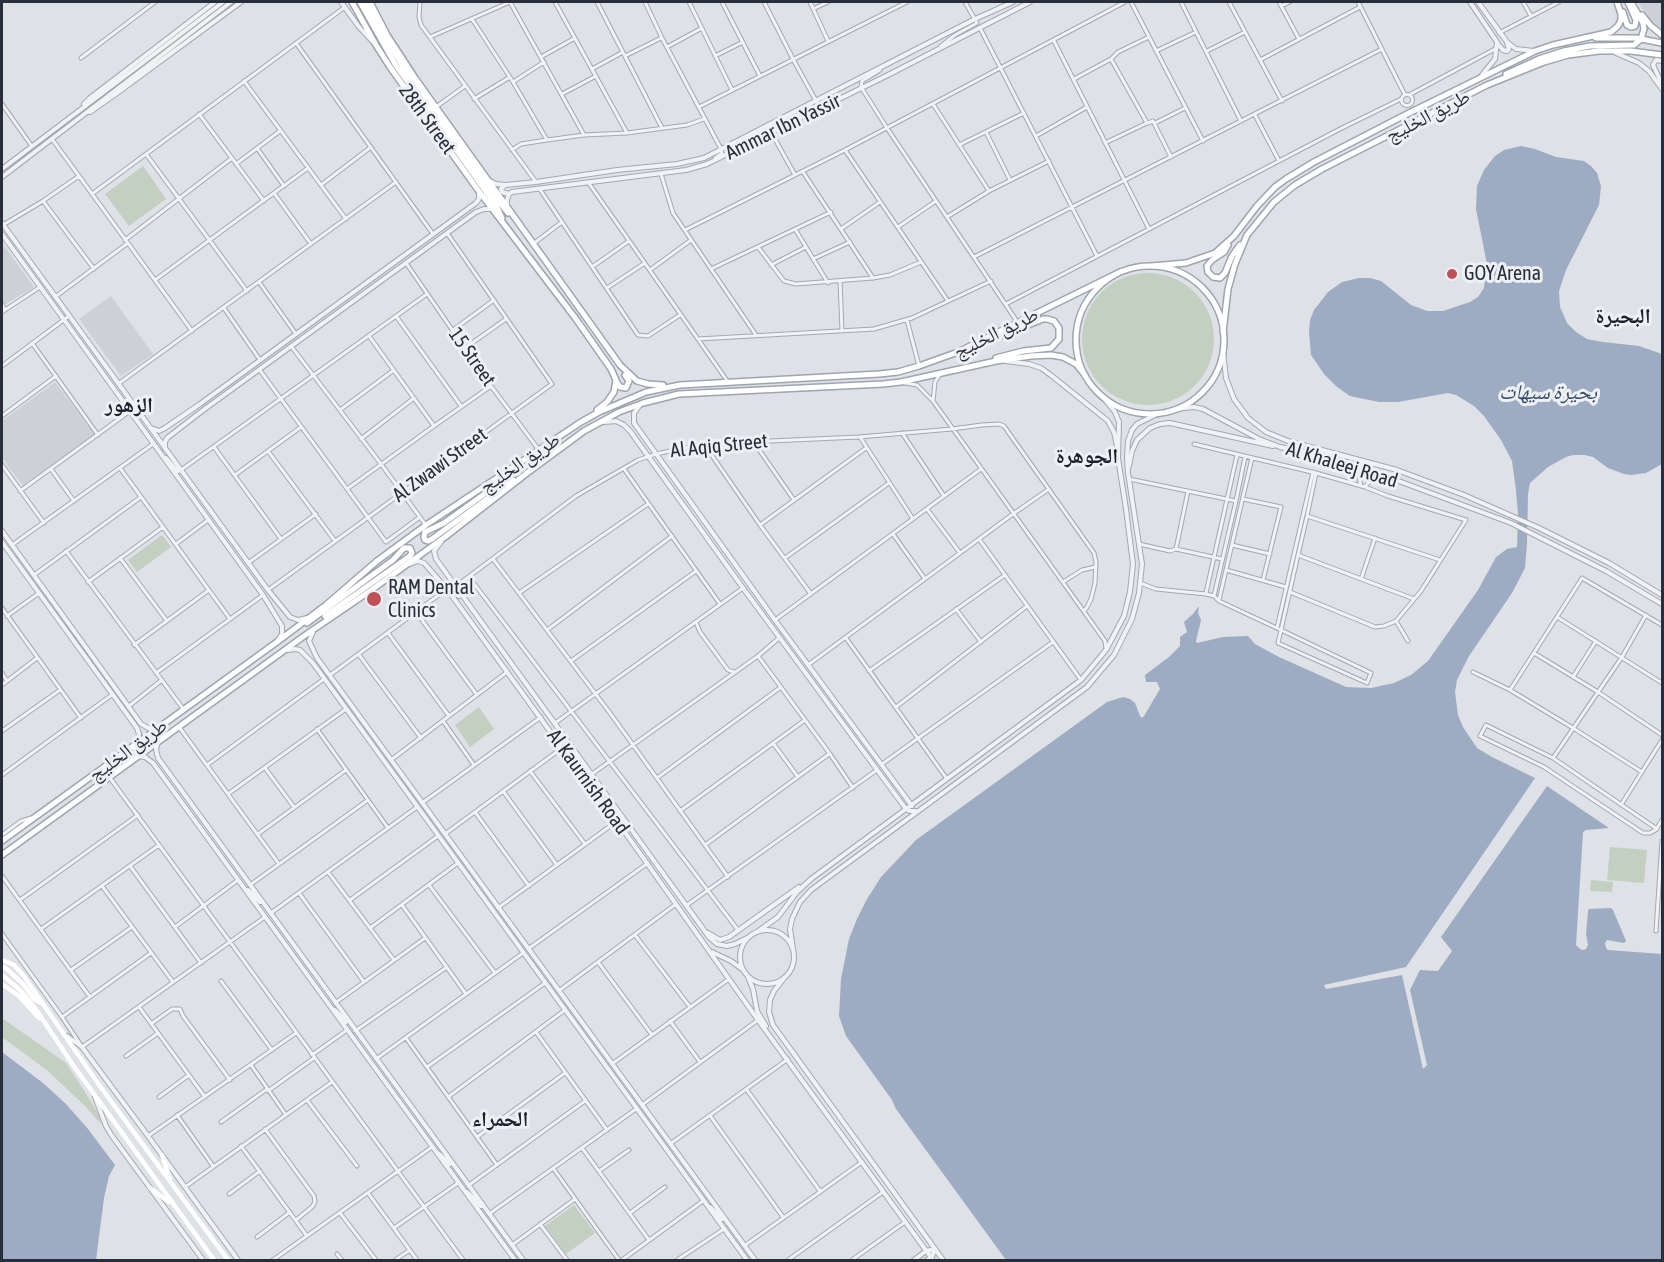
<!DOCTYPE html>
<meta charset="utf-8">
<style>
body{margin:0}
#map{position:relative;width:1664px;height:1262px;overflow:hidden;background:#dee1e6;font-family:"Asap Condensed",sans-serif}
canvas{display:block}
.frame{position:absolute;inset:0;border:3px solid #292e3b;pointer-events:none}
</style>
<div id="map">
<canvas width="1664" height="1262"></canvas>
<div class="frame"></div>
</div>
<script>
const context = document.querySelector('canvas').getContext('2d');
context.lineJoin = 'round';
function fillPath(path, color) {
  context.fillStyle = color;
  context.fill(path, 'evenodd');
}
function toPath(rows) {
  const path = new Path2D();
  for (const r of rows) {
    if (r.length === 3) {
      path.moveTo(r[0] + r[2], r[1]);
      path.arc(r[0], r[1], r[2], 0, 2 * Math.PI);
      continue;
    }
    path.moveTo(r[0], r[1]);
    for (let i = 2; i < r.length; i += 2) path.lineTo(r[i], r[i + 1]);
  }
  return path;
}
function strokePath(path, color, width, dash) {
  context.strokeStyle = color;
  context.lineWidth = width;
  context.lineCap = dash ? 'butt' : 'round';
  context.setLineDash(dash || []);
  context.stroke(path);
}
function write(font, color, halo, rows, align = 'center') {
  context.font = font + ' "Asap Condensed","Noto Naskh Arabic",sans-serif';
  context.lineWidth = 6;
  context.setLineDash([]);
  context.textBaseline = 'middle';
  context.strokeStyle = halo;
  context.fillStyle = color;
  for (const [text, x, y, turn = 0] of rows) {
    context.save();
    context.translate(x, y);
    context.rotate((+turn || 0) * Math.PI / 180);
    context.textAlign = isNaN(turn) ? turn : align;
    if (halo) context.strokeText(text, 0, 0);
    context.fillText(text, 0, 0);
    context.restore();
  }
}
fillPath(toPath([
 [1638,2,1662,2,1662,31,1655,25,1647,16],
 [2,243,34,287,4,305,2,301],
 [111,296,153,354,121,376,79,319],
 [55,382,95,435,23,486,2,458,2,421]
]), '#cdd0d7');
fillPath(toPath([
 [143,166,166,199,129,226,105,194],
 [1148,339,66],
 [162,535,171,547,137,572,128,560],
 [479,707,494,729,470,747,455,725],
 [1610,847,1647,850,1644,883,1607,880],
 [1591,880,1613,882,1612,892,1590,891],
 [2,1018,66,1063,85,1092,99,1115,101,1124,85,1106,48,1071,2,1037],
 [574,1205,595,1233,566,1254,545,1226]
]), '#c3cfc0');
fillPath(toPath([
 [1521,146,1535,149,1556,157,1584,161,1591,166,1597,173,1601,186,1599,205,1566,270,1559,291,1560,307,1567,323,1576,332,1587,339,1603,342,1639,346,1662,354,1662,464,1646,473,1631,475,1624,474,1608,468,1593,457,1585,455,1573,455,1566,457,1548,467,1530,483,1528,494,1527,543,1525,568,1512,593,1469,656,1457,680,1455,692,1458,715,1463,727,1477,748,1492,757,1535,778,1406,967,1324,985,1326,989,1402,975,1423,1069,1427,1065,1410,990,1420,970,1438,971,1452,951,1441,937,1547,786,1609,828,1586,830,1583,832,1576,945,1580,949,1583,950,1586,949,1588,945,1586,934,1588,911,1589,909,1611,908,1613,910,1626,941,1624,943,1607,940,1605,943,1606,948,1608,950,1662,954,1662,1260,1006,1260,896,1109,892,1100,846,1036,839,1016,841,979,849,939,857,919,867,899,881,877,916,840,1107,702,1123,697,1130,699,1135,703,1140,716,1142,718,1144,716,1160,689,1157,682,1146,682,1145,675,1169,657,1180,646,1180,637,1187,632,1184,622,1193,614,1199,606,1198,613,1201,620,1196,641,1197,643,1223,637,1248,636,1255,644,1279,657,1346,687,1371,688,1394,683,1411,675,1428,661,1478,590,1496,557,1507,549,1517,547,1518,514,1516,490,1512,461,1501,440,1484,416,1474,406,1456,395,1448,393,1398,402,1379,402,1350,396,1337,387,1324,374,1311,355,1309,332,1310,320,1314,310,1328,292,1342,282,1359,278,1370,278,1381,281,1411,305,1427,311,1443,311,1470,302,1478,297,1484,288,1487,264,1476,209,1477,186,1484,170,1495,156,1504,150],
 [2,1052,43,1083,66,1104,88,1129,115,1165,109,1176,104,1198,96,1260,2,1260]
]), '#9dacc2');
const minor = toPath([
 [420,2,419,17,421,25,536,182],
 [555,2,627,133],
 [597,2,662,128],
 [645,2,662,38,721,149,722,153,715,158],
 [689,2,732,90],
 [722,2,760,76],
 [764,2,793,59,816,101],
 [810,2,828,41],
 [1131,2,1203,141],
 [1181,2,1241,121],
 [1229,2,1282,101],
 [1279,2,1299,39],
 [1358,2,1405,95],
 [1523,2,1531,16],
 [1281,6,1290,2],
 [813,9,828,2],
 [472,19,513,82,547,140],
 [980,28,1097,256],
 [1499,33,1559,2],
 [430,37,510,2,584,135],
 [1054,41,1149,229],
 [296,43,433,234],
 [941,46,955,35,977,23,965,2],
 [667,47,702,28],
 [1156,51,1196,32],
 [1207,51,1245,32],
 [625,56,661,38],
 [715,56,743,42],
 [541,57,575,38],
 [81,58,155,2],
 [1111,59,1118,52,1149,37],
 [1260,60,1360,7],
 [592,69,623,52],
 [880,70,862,81,861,87,887,128,1018,323],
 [1074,79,1111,59,1147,123,1105,143],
 [244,81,346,219],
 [513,82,544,62],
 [562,94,596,76],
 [1407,100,5.5],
 [1409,95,1495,49],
 [474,99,510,77],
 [2,104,31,145],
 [933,104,989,191],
 [436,107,465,86],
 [699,107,907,2],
 [199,114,264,201],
 [1255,115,1279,161],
 [1148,123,1153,121,1171,157],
 [1155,123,1185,108],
 [771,132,795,175],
 [986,132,1010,180],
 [1036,136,1087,107],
 [52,139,192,331],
 [959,145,1024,113],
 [257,148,284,186],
 [512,150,521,144,547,140,584,135,627,133,687,125,704,119],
 [845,150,948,301],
 [146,154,247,291],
 [236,164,280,131],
 [803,172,873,278],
 [661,174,673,213,756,335],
 [588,182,728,382],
 [321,185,371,147],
 [539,188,638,335,648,336,680,315],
 [274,193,311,244],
 [92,194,345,7],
 [43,201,94,269],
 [947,217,989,191,1049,161],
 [3,225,43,201,79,176],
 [898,227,936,201],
 [795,229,828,283],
 [841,229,880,202],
 [685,230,845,150,1125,2],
 [125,240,232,158],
 [533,244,562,222],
 [758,247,784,281,796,284,873,278,890,275,921,262],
 [974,257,1382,49],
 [813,259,850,242],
 [406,263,491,386,539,450],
 [771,265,806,247],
 [592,267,629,241],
 [711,269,831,212],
 [650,270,691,240],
 [155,280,308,168],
 [840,281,842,331],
 [259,282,296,334],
 [607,288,645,263],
 [55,297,128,243],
 [2,304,5,310,2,312],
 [1006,304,1340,129,1401,99],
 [224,308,260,360],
 [5,310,40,287],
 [396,316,461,406],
 [907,320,919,366],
 [453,330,494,300],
 [369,336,434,426],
 [698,339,874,329,912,318,991,281],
 [32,343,98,435],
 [291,346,381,464,425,524],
 [465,348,506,319],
 [2,366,69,316],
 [259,369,386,542,420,517],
 [905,383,917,385,933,401,1105,641,1106,649],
 [118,384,396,182],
 [933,401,935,382,940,374],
 [340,410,394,370],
 [2,416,56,376],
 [902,433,944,496],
 [860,437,913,519],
 [361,439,414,398],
 [753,441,794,500],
 [704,444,760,525,811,594],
 [1194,444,1316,473,1365,487,1388,496,1466,520,1421,591,1396,621,1384,626,1375,627,1290,592],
 [214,447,281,539],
 [268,451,335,541],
 [2,465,44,523],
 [1354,467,1358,473,1361,486],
 [120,468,230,619],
 [51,469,74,501],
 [624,469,720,604],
 [181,470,427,294],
 [235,475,301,427],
 [1129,479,1236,501,1245,457],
 [1365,487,1372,478,1380,474],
 [347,489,434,426,491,386],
 [20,491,130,411],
 [1188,491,1176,549,1222,559],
 [1243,499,1281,507,1263,580],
 [927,509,960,553],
 [1307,516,1440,560],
 [760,525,866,448],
 [893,534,925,579],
 [979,539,1081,680],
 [176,544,208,520],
 [1139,544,1170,551,1176,549],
 [12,545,153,444],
 [1232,545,1270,554],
 [66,551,184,710],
 [1298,555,1414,599],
 [120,558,167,621],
 [785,558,889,483],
 [493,559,610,713,728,877],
 [248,563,316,514],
 [1226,570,1286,587],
 [34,575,141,497],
 [469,577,738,930],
 [1361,579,1375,538],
 [88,582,163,527],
 [1063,582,1082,570,1096,567],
 [1140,583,1156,589,1206,594,1214,596,1219,601,1281,630,1371,673,1367,683,1278,643,1281,630,1298,555,1307,516,1316,473],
 [455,587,576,496,638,460,656,454,704,444,859,437,952,429,982,425,999,424,1004,426,1011,436,1094,553,1096,562,1095,583,1091,599,1087,607,1084,611],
 [268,590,552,384,447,233],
 [519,593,648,504],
 [1206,593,1237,455],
 [1214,596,1236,501],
 [1219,600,1252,458],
 [2,608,81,718],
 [956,609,981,642],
 [416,612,477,695],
 [7,616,39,593],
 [1557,617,1662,683],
 [775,620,981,469],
 [1396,621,1408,641],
 [696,622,700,632,728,670,734,672],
 [1277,628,1313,472],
 [547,630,672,536],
 [388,633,449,716],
 [846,638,947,779],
 [134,645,209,590],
 [1534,653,1598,692,1662,735],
 [359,655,421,738],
 [758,656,830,754,853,788],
 [571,661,696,571],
 [808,665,1013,514,1049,489],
 [869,671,1005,575],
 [1473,672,1510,690,1573,728,1642,772],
 [2,673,7,681],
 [156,673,263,595],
 [330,675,447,589],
 [1573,677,1596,641],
 [2,685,37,658],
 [1510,690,1582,578,1662,625],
 [129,706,162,680],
 [896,707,1027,606],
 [443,721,474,765],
 [555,723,743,588],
 [1486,725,1553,758,1657,829,1650,833,1643,833,1544,767,1480,736,1486,725],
 [179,727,279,864],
 [317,729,388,828],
 [2,731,60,690],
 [773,743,798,777],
 [1553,758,1622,657,1646,615],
 [391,760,507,672],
 [882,764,1053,642],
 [207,765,324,679],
 [265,768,294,807],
 [530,771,585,844],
 [592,774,758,656,779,638],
 [2,775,113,694],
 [110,778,463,1260],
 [657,778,781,687],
 [503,791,557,865],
 [228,794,346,709],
 [422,803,541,717],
 [1621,805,1662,740],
 [680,811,805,720],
 [475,812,529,886],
 [1657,828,1662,820],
 [258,834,346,770],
 [445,834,562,748],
 [2,835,21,821,31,818],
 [705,845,829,754],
 [130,866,201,963],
 [328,872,394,960],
 [2,876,90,997],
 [250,885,368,800],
 [429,885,495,973],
 [102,886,173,982],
 [299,893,364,982],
 [20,900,138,815],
 [350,900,438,836],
 [402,905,466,994],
 [687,905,877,770],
 [498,908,617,821],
 [271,913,417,807],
 [175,927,238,880],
 [370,928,458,863],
 [41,929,159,845],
 [1656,931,1662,841],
 [2,934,62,1017,82,1047,265,917],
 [635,935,690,1007],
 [528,949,648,863],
 [598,962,652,1035],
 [71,970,132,927],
 [221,981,272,1050],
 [560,990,676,904],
 [335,1003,425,938],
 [139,1007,205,1097],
 [62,1017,151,953],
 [670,1021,700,1062],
 [151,1024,172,1009,180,1009,183,1016,230,1080],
 [355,1031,447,967],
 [536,1032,607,1130],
 [406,1038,497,1165],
 [312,1055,347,1030],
 [126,1056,158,1033],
 [376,1059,523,953],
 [612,1064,729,979],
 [251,1065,286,1115],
 [427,1067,545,983],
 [747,1090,820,1191],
 [268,1091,314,1058],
 [159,1097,189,1075],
 [448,1097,565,1010],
 [307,1100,357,1166],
 [642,1105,758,1020],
 [177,1115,213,1166],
 [711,1117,783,1217],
 [221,1122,267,1089],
 [265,1129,314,1196,315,1202,312,1207,296,1220],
 [148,1136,296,1033],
 [477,1137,565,1073],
 [670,1144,788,1059],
 [241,1146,307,1236],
 [582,1148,649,1240],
 [553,1168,619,1260],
 [599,1171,629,1150],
 [469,1185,585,1101],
 [185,1187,332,1082],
 [368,1193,417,1260],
 [229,1194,260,1171],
 [340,1213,376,1260],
 [630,1213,665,1187],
 [489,1214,636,1109],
 [540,1224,567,1260],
 [394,1228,458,1183],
 [257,1237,290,1212],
 [512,1245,575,1199],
 [744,1246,862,1162],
 [337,1254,342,1260],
 [273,1260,432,1147],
 [395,1260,410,1250],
 [622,1260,703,1201],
 [677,1260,724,1229],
 [788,1260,883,1192],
 [852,1260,905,1222]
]);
const tertiary = toPath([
 [341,2,359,27,372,41],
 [1470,2,1497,42,1495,59,1482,75],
 [1478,2,1507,42,1516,49,1534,51],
 [1497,43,1503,50,1507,51,1509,49,1507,43],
 [1616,53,1639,63,1649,71,1662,89],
 [1662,61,1656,60,1653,65,1662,84],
 [84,104,90,98,215,2],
 [90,112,117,93,241,2],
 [2,169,223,2],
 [2,177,231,2],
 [490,181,496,184,505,185,536,182,617,170,677,164,704,158,975,19,1013,2],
 [504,186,501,189,502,192,509,194],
 [507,207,507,200,509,194,512,192,686,170,707,164,890,74,1030,2],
 [2,223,268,590,290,617,298,620,307,618],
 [2,234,263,595,282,626,282,634,278,640],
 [1223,351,1226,378,1234,399,1248,418,1266,432,1288,441,1397,470,1464,495,1539,528,1609,563,1662,595],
 [1005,361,1029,364,1041,368,1052,376,1108,421,1114,432,1117,446],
 [640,405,634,413,634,423,775,620,912,806],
 [1175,409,1194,407,1203,409,1259,439,1280,447,1312,454,1380,474,1511,523,1606,571,1662,604],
 [604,422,616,421,624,425,630,431,743,588,906,809,910,811,916,811],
 [151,428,159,431,165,428,200,404,476,203,479,199,479,194],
 [165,449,165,442,167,438,202,411,476,212,484,209,492,209],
 [166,458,177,471,181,470],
 [1129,466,1132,451,1137,440,1150,428,1160,424,1170,423,1273,446],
 [2,531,141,724,150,729,158,728],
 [2,542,137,728,139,734,136,743],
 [441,542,434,551,436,559,709,937,717,944,727,946,735,944,749,937],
 [410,564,418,561,424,563,447,589,562,748,617,821,758,1020,933,1260],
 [447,589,452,589,459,596],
 [313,632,309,641,317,658,755,1260],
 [288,650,295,649,300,650,313,663,747,1260],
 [158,742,156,749,158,758,523,1260],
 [138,756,145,757,153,763,515,1260],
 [248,890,260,902],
 [767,957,27],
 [757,932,778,917,797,892,811,879,1081,680,1106,650,1124,616,1130,592,1133,564,1126,509,1118,458,1119,422,1115,412,1102,396],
 [708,933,720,940,729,937,799,887],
 [793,949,790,929,792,919,800,902,811,890,1087,687,1114,655,1132,619,1139,593,1142,564,1128,473,1127,458,1128,441,1132,430,1137,424,1159,413],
 [712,952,731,961,742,969],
 [748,977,753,989,757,1011,766,1026],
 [785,977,774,991,770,1000,769,1012,773,1025,943,1260],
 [335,1010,346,1022],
 [67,1036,82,1047,148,1136,238,1260],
 [95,1097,106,1126,112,1136,203,1260],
 [438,1153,450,1164],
 [467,1192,481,1206],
 [710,1207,722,1219],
 [914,1260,926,1251,935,1249],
 [927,1260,931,1258,935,1250]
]);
const primary = toPath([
 [352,2,376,45,390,67,478,190,576,319,611,369,616,380,614,392,607,402,597,410],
 [360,2,395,64,497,207,502,218],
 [365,2,384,36,407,73,486,185,508,213],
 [370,2,387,35,415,78,620,365,637,381,648,384,663,385],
 [1623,12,1627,25,1631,27,1635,26,1636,20,1628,2],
 [1642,15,1651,26,1662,35],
 [1596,38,1636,38,1662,43],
 [1506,74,1539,59,1564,51,1590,46,1634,45,1641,39,1644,29,1643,23,1631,2],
 [1228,245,1224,252,1212,260,1207,266,1208,272,1213,277,1220,278,1225,273,1232,256,1240,245],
 [1152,266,1186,263,1215,253,1234,236,1257,206,1275,187,1286,179,1314,162,1403,116,1535,51,1553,45,1611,32,1618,26,1621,20,1621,14,1617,2],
 [1150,340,74],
 [1223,332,1228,289,1235,264,1247,235,1274,202,1295,185,1322,169,1487,85,1544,62,1568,55,1599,51,1631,51,1662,55],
 [980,344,1043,319,1047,319,1054,321,1059,328,1059,339,1051,348,1023,351,996,358],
 [616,381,620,387,626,388,629,381,625,375],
 [504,477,490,490,444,523,425,532,424,537,425,540,428,541,432,539,513,480],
 [307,623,393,560,404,548,410,548,412,553,410,556,325,616],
 [2,841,277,642,326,605,377,561,426,525,581,422,599,412,646,392,680,385,879,374,898,372,919,366,958,352,1120,272],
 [2,855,304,636,370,591,445,537,527,473,584,431,619,412,643,403,679,394,883,384,901,382,996,361,1031,356,1051,355,1063,357,1076,364,1085,375]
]);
strokePath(minor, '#a4a8af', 5);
strokePath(tertiary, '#a4a8af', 6);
strokePath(primary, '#9fa4b0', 8);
strokePath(minor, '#f0f2f5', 3);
strokePath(tertiary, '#f0f2f5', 4);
strokePath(toPath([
 [2,960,14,965,23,975,102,1089,228,1260],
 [2,969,4,967,9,971,23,984,34,999,41,1003],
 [2,975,20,990,35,1008,73,1065,214,1260],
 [2,984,19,996,39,1018],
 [162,1155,170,1179],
 [150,1188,169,1202]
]), '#fff', 4.5);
strokePath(primary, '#fff', 5);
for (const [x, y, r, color] of [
 [1452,274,6,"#be5157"],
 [374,599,8,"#be5157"]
]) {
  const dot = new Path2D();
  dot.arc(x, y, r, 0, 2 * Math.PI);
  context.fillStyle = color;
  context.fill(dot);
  strokePath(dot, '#edf0f4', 2);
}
write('20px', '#292e3b', '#edf0f4', [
 ["طريق الخليج",1428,116,-27],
 ["28th Street",427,119,54],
 ["Ammar Ibn Yassir",783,127,-26],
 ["طريق الخليج",996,333,-26],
 ["15 Street",472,357,55],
 ["Al Aqiq Street",719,446,-6],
 ["طريق الخليج",520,463,-34],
 ["Al Zwawi Street",440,465,-36],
 ["Al Khaleej Road",1342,465,17],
 ["طريق الخليج",128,750,-36],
 ["Al Kaurnish Road",588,782,54]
]);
write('20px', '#292e3b', '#edf0f4', [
 ["GOY Arena",1464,274],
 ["RAM Dental",388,588],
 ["Clinics",388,611]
], 'left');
write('bold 21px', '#1b202c', '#edf0f4', [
 ["البحيرة",1623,316],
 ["الزهور",129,405],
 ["الجوهرة",1087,456],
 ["الحمراء",500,1119]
]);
write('italic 21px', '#384a6a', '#edf0f4', [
 ["بحيرة سيهات",1548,392]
]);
</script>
